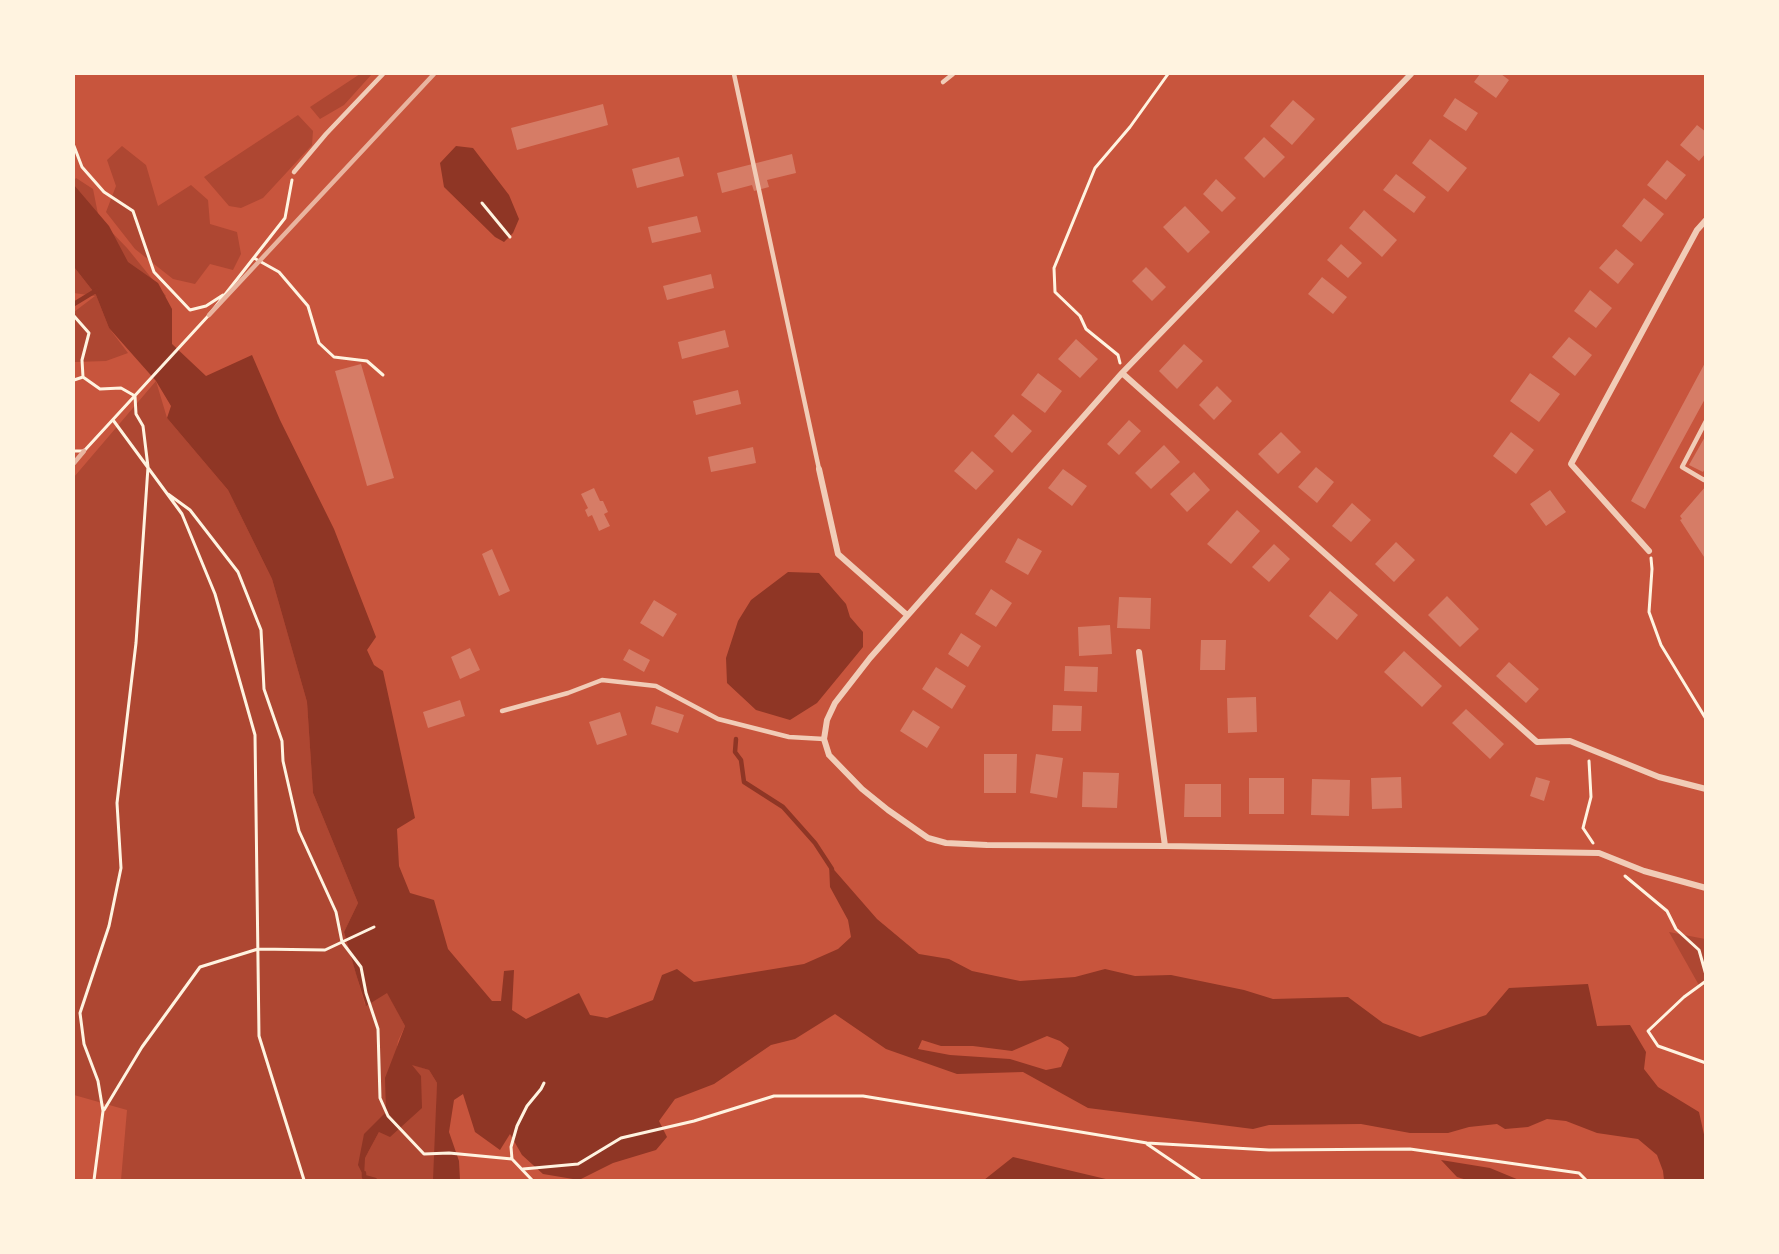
<!DOCTYPE html>
<style>
body{margin:0}
#map{position:relative;width:1779px;height:1254px;overflow:hidden;background:#c8553d;font-family:Barlow,sans-serif}
canvas{display:block}
.frame{position:absolute;inset:0;border:75px solid #fff3e0;pointer-events:none}
</style>
<div id="map">
<canvas width="1779" height="1254"></canvas>
<div class="frame"></div>
</div>
<script>
const context = document.querySelector('canvas').getContext('2d');
context.lineJoin = 'round';
function fillPath(path, color) {
  context.fillStyle = color;
  context.fill(path, 'evenodd');
}
function toPath(rows) {
  const path = new Path2D();
  for (const r of rows) {
    path.moveTo(r[0], r[1]);
    for (let i = 2; i < r.length; i += 2) path.lineTo(r[i], r[i + 1]);
  }
  return path;
}
function strokePath(path, color, width, dash) {
  context.strokeStyle = color;
  context.lineWidth = width;
  context.lineCap = dash ? 'butt' : 'round';
  context.setLineDash(dash || []);
  context.stroke(path);
}
fillPath(toPath([
 [360,74,372,74,344,105,320,119,310,107],
 [298,115,313,131,312,145,263,198,241,208,229,206,204,177],
 [122,146,146,165,158,206,191,185,208,200,210,224,237,232,241,254,233,270,210,264,195,284,173,279,135,249,106,212,116,186,107,160],
 [76,178,93,189,99,219,127,248,166,296,156,304,74,198,74,181],
 [74,267,96,295,109,328,128,353,106,361,75,362,74,354,74,312,95,296,74,293],
 [156,381,167,418,228,490,272,579,307,702,313,793,358,903,344,932,365,1005,387,992,405,1026,398,1041,386,1112,365,1158,379,1132,411,1064,429,1070,437,1083,435,1180,121,1180,127,1110,74,1095,74,477],
 [1669,932,1705,939,1705,985,1700,987]
]), '#ae4732');
fillPath(toPath([
 [456,146,473,148,509,195,519,219,513,233,504,242,495,237,444,187,440,163],
 [74,185,109,226,128,262,158,283,172,309,172,344,206,376,252,355,280,420,334,529,376,637,367,650,374,665,383,671,415,818,397,829,399,866,410,893,434,900,448,949,492,1001,501,1001,504,971,514,970,512,1010,526,1019,579,993,590,1015,607,1018,653,1000,662,975,677,969,694,982,804,964,838,949,851,937,848,920,830,887,829,864,877,919,919,954,949,959,972,971,1020,981,1075,977,1105,969,1135,976,1171,975,1244,990,1273,999,1348,997,1383,1023,1420,1037,1486,1015,1509,988,1588,984,1597,1026,1630,1025,1646,1052,1644,1069,1658,1087,1699,1112,1705,1139,1705,1180,1664,1180,1663,1171,1657,1155,1638,1139,1597,1133,1566,1121,1547,1119,1528,1127,1505,1129,1497,1124,1469,1127,1448,1133,1410,1133,1361,1124,1269,1125,1253,1129,1088,1108,1023,1072,957,1074,886,1049,835,1014,795,1039,771,1045,714,1084,675,1099,659,1121,667,1137,656,1150,613,1163,579,1180,543,1174,522,1155,510,1134,500,1150,475,1132,463,1094,454,1100,449,1132,459,1161,460,1180,433,1180,437,1083,429,1070,412,1065,421,1076,422,1108,390,1137,379,1132,365,1158,364,1177,358,1165,364,1134,386,1112,385,1078,405,1026,387,993,366,1006,356,974,344,932,358,903,313,793,307,702,272,579,228,490,167,418,171,406,156,381,109,328,96,295,74,267],
 [1047,1036,1060,1041,1069,1048,1061,1067,1046,1070,1010,1059,950,1055,918,1049,922,1040,941,1046,973,1046,1012,1051],
 [788,572,819,573,846,604,850,617,863,632,863,647,817,703,790,720,756,710,727,683,726,658,738,621,751,600],
 [1013,1157,1110,1180,984,1180],
 [1441,1160,1490,1168,1519,1180,1467,1180,1457,1177]
]), '#8f3625');
strokePath(toPath([
 [74,304,97,290],
 [736,739,735,752,741,760,744,782,783,807,815,843,832,869],
 [364,1173,364,1177,375,1180]
]), '#8f3625', 4.5);
fillPath(toPath([
 [1480,74,1501,74,1509,80,1496,98,1474,82],
 [1455,98,1478,113,1466,131,1443,116],
 [1293,100,1315,119,1292,145,1270,126],
 [603,104,608,125,517,150,511,128],
 [1697,125,1706,132,1706,153,1699,161,1680,145],
 [1264,137,1285,157,1264,178,1244,158],
 [1430,139,1467,168,1448,192,1412,163],
 [792,154,796,173,767,180,769,187,754,191,752,185,722,193,717,173],
 [679,157,684,176,637,188,632,169],
 [1667,160,1686,175,1666,200,1647,185],
 [1396,174,1426,197,1414,213,1383,190],
 [1216,179,1236,198,1222,212,1203,194],
 [1644,198,1664,214,1641,242,1622,226],
 [1185,206,1210,232,1188,253,1163,227],
 [1364,210,1397,240,1382,257,1349,228],
 [697,216,701,232,652,243,648,227],
 [1341,244,1362,263,1348,278,1327,260],
 [1616,249,1634,264,1618,284,1599,268],
 [1146,267,1166,287,1152,301,1132,281],
 [711,274,714,288,667,300,663,286],
 [1322,277,1347,297,1333,314,1308,294],
 [1590,290,1612,308,1596,328,1574,311],
 [725,330,729,347,682,359,678,342],
 [1569,337,1592,355,1575,376,1552,357],
 [1076,339,1098,359,1080,378,1058,359],
 [1184,344,1203,361,1177,389,1159,371],
 [1706,361,1706,397,1645,509,1631,501],
 [361,364,394,478,367,486,335,371],
 [1038,373,1062,391,1045,413,1021,395],
 [1530,373,1560,394,1539,422,1510,401],
 [1217,386,1232,401,1214,420,1199,405],
 [738,390,741,404,696,415,693,401],
 [1013,414,1032,431,1012,453,994,436],
 [1129,420,1141,431,1119,455,1107,444],
 [1281,432,1301,452,1278,474,1258,454],
 [1511,432,1534,450,1516,474,1493,456],
 [1706,435,1706,467,1703,472,1689,465],
 [1164,445,1180,462,1151,489,1135,473],
 [753,447,756,463,711,472,708,457],
 [972,451,994,471,976,490,954,471],
 [1316,467,1334,482,1317,503,1298,487],
 [1063,469,1087,486,1072,506,1048,488],
 [1194,472,1210,490,1187,512,1170,494],
 [1706,486,1706,560,1680,520,1682,519,1680,516],
 [594,488,600,501,603,501,608,512,604,514,610,526,599,531,592,515,588,517,585,510,588,508,581,494],
 [1550,490,1566,512,1546,526,1530,504],
 [1352,503,1371,520,1351,542,1332,526],
 [1237,510,1260,531,1231,564,1207,544],
 [1018,538,1042,551,1028,575,1005,562],
 [1396,542,1415,560,1394,582,1375,564],
 [1274,544,1290,559,1269,582,1252,567],
 [492,549,510,591,499,596,482,554],
 [991,589,1012,603,996,627,975,614],
 [1330,591,1358,615,1337,640,1309,616],
 [1447,596,1479,629,1460,647,1428,615],
 [1119,597,1151,598,1150,629,1117,628],
 [654,600,677,614,663,637,640,623],
 [1110,625,1112,654,1079,656,1078,627],
 [961,633,981,646,968,667,948,654],
 [1201,640,1226,640,1225,670,1200,670],
 [470,648,480,670,460,679,451,657],
 [629,649,650,660,644,672,623,660],
 [1404,651,1442,686,1422,707,1384,672],
 [1509,662,1539,689,1526,703,1496,676],
 [1065,666,1098,667,1097,692,1064,691],
 [936,667,966,686,952,709,922,689],
 [1256,697,1257,732,1228,733,1227,698],
 [460,700,465,716,428,728,423,712],
 [1053,705,1082,706,1081,731,1052,731],
 [656,706,684,715,678,733,651,724],
 [1466,709,1504,744,1490,759,1452,723],
 [913,710,940,727,927,748,900,731],
 [620,712,627,735,597,745,589,722],
 [984,754,1017,754,1016,793,984,793],
 [1036,754,1063,758,1057,798,1030,793],
 [1083,772,1119,773,1117,808,1082,807],
 [1401,777,1402,808,1372,809,1371,778],
 [1536,777,1550,781,1544,801,1530,796],
 [1249,778,1284,778,1284,814,1249,814],
 [1312,779,1350,780,1349,816,1311,815],
 [1185,784,1221,784,1221,817,1184,817]
]), '#d67c66');
strokePath(toPath([
 [74,146,82,167,104,192,133,211,154,272,190,310,206,306,223,295],
 [482,203,510,237],
 [254,258,279,272,308,306,319,343,334,357,367,361,383,375],
 [74,316,89,333,82,360,83,377,100,389,121,388,135,396,136,414,143,426,148,467,136,643,117,803,121,868,109,926,80,1013,84,1044,98,1081,103,1111,94,1180],
 [1120,363,1118,355,1086,329,1080,316,1055,292,1054,268,1095,168,1130,127,1168,74],
 [74,380,83,377],
 [113,420,182,514,215,594,255,735,259,1036,304,1180],
 [74,451,84,451,209,315,285,218,292,180],
 [168,494,190,510,238,572,261,630,264,689,282,741,283,761,299,831,336,912,342,942,361,967,366,993,378,1029,380,1098,388,1116,424,1154,449,1153,512,1159,532,1180],
 [1651,558,1652,569,1649,612,1661,645,1706,719],
 [1589,761,1591,797,1583,828,1593,843],
 [1625,876,1667,911,1676,929,1699,950,1706,975],
 [1706,981,1684,997,1648,1031,1658,1046,1706,1063],
 [104,1110,142,1047,200,967,258,949,325,950,374,927],
 [1147,1144,1200,1180],
 [512,1159,511,1147,517,1126,527,1106,541,1089,544,1083],
 [523,1169,578,1164,621,1138,694,1121,774,1096,863,1096,1147,1143,1269,1150,1410,1149,1579,1173,1586,1180]
]), '#fff3e0', 3);
strokePath(toPath([
 [734,74,819,469],
 [943,82,953,74],
 [294,172,326,134,383,74],
 [1706,421,1682,467,1704,480,1706,478],
 [502,711,568,693,602,680,656,686,718,719,789,737,824,739]
]), '#f1ccb7', 4.5);
strokePath(toPath([
 [1411,74,1122,373,870,658,835,703,827,720,824,739,829,755,862,789,888,810,928,838,946,843,987,845,1165,846,1599,853,1644,871,1706,888],
 [1122,373,1537,742,1570,741,1659,777,1706,789],
 [819,469,838,554,907,615],
 [1649,551,1571,464,1697,230,1706,220],
 [1139,652,1165,846]
]), '#f1ccb7', 6);
strokePath(toPath([
 [209,315,434,74],
 [74,463,84,451]
]), '#e9b49f', 4.5);
</script>
